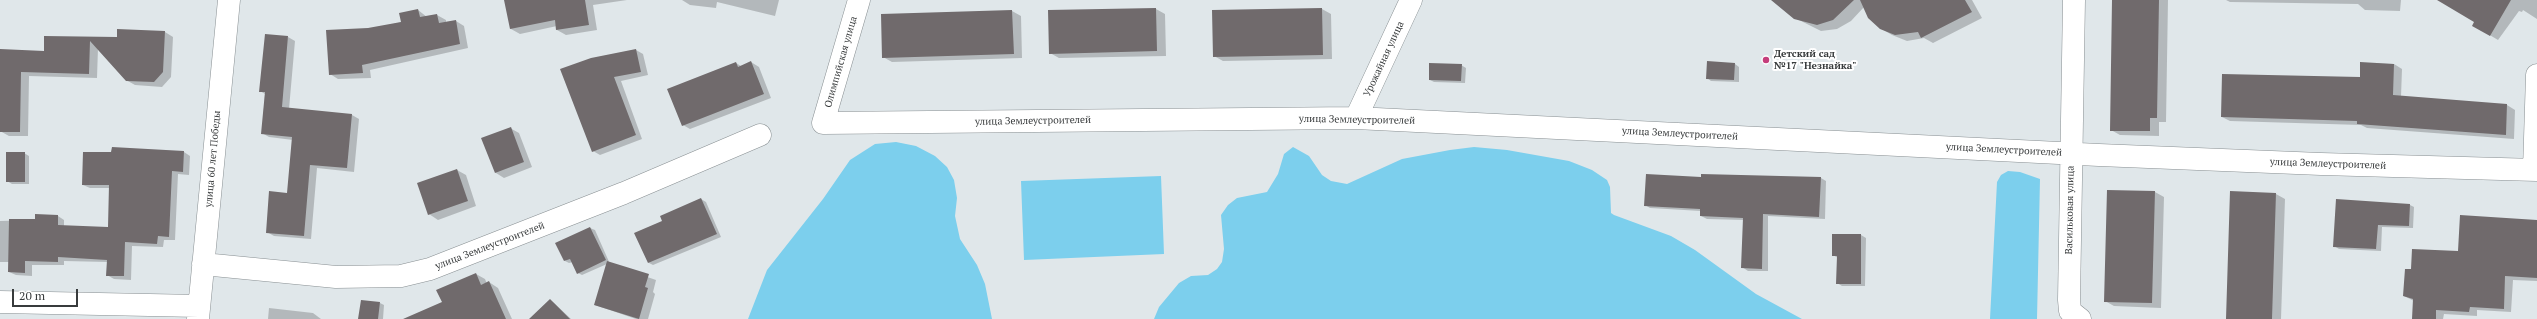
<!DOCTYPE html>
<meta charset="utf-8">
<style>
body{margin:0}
#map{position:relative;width:2537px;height:319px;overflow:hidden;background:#e0e7ea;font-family:"PT Serif",serif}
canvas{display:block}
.scale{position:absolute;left:12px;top:289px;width:66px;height:18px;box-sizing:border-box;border:2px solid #383b3c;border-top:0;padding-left:5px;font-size:12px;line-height:14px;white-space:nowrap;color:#383b3c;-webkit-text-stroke:3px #fff;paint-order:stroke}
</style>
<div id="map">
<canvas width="2537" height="319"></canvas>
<div class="scale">20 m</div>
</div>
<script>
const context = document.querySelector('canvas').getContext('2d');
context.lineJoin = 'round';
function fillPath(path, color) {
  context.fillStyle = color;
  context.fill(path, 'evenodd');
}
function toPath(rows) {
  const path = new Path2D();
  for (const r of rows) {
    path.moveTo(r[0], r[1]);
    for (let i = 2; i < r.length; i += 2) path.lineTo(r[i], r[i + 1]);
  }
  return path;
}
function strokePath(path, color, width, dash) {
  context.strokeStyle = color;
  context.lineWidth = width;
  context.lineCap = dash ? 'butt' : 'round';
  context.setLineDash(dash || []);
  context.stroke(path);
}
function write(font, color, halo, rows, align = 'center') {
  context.font = font + ' "PT Serif",serif';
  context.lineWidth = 4;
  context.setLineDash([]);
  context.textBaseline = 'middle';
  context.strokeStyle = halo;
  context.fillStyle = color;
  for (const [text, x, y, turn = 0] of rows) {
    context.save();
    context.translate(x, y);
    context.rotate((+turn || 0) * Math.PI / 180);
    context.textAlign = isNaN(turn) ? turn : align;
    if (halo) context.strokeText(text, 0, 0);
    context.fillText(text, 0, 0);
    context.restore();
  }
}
fillPath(toPath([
 [896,142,916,146,935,156,947,167,954,180,957,198,955,216,960,239,977,265,985,284,992,319,748,319,767,270,823,199,850,160,875,144],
 [1293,147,1309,156,1322,175,1331,181,1347,184,1402,159,1450,150,1474,147,1507,150,1569,161,1592,170,1607,180,1610,187,1611,213,1614,215,1671,236,1695,250,1756,294,1802,319,1154,319,1159,307,1179,283,1191,276,1208,275,1217,269,1222,262,1224,249,1221,215,1228,205,1237,198,1267,192,1278,174,1284,154],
 [2008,171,2020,172,2040,179,2037,319,1990,319,1997,182,2001,175],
 [1161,176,1164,254,1024,260,1021,181]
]), '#7ccfed');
fillPath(toPath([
 [505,0,627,0,593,5,597,30,566,35,557,30,557,26,520,34,511,29],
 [682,0,779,0,775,16,717,2,716,8,690,5],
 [1781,0,1972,0,1982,18,1933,43,1924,38,1907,41,1892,35,1880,28,1864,7,1851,21,1837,29,1821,31,1795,18],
 [2113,0,2168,0,2166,122,2159,122,2159,136,2120,135,2111,130],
 [2226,0,2401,0,2400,11,2365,10,2358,4,2230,2],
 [2439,0,2537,0,2537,19,2523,10,2522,12,2519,11,2498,40,2473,25,2475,22],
 [1156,9,1165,14,1166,56,1059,58,1050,53],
 [1322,9,1331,14,1332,59,1223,61,1214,56,1213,11],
 [418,10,427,17,437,15,446,20,446,22,456,21,464,26,468,48,370,70,371,78,338,79,330,74,368,30,402,22],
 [1012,11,1021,16,1022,58,892,62,883,57,882,15],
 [165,32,173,37,171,77,162,87,135,85,126,80,98,48,97,78,29,76,28,136,9,136,0,131,0,39,0,50,45,52,45,37,118,38],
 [288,37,295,41,289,109,352,115,359,119,354,172,317,168,311,239,274,236,267,232,288,194,293,140,269,137,262,133,265,94,260,91],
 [636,50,643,54,648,75,621,81,642,139,600,155,593,151,591,59],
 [751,62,759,67,771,98,690,129,683,125,736,63,741,66],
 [2361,63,2394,64,2402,69,2401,97,2507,105,2515,110,2514,139,2367,128,2361,125,2230,121,2222,117,2361,78],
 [1735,64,1739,67,1739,82,1711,81,1707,78],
 [1461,65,1466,68,1465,83,1434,82,1430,80],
 [510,128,519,133,532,167,504,178,496,173],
 [184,152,190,156,189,175,178,174,175,240,164,240,163,247,132,246,131,280,114,279,107,275,108,262,64,261,64,265,32,265,32,276,16,275,9,272,10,262,0,262,0,221,36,220,58,216,64,220,64,226,109,228,110,188,90,188,83,185],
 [24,153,29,156,29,184,12,184,7,181],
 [457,170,466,175,476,206,438,220,429,214],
 [1702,178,1821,178,1826,181,1825,219,1768,216,1768,271,1748,271,1742,267,1744,220,1707,219,1701,216,1701,211,1650,208,1645,205],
 [2108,191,2155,192,2164,197,2161,308,2114,306,2105,301],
 [2276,194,2285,199,2281,319,2227,319],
 [701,199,706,202,721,237,653,265,649,263,663,221],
 [2410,205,2414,207,2413,228,2382,227,2381,251,2339,249,2334,246],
 [2537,221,2537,281,2513,280,2511,312,2477,310,2477,316,2444,314,2443,319,2413,319,2414,301,2404,296,2412,270],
 [590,228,595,230,610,264,656,280,653,292,655,294,648,319,636,319,595,305,607,264,582,275,578,273,573,262,569,263,565,261],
 [1833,235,1861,235,1866,238,1865,286,1842,286,1837,283,1838,258,1833,255],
 [476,274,485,279,487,284,489,282,498,288,512,319,438,319,443,303],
 [550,300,554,303,571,319,531,319],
 [380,303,384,305,383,319,359,319],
 [269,308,313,313,321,319,268,319]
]), '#0003');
fillPath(toPath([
 [504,0,585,0,589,25,556,30,555,20,510,29],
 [1771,0,1854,0,1833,20,1817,25,1794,19],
 [1860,0,1965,0,1972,12,1921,38,1918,32,1895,35,1880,29,1868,18],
 [2112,0,2159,0,2157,118,2150,118,2150,131,2110,131],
 [2437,0,2511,0,2490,36,2472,26,2474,22],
 [1156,8,1157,51,1049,54,1048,10],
 [1322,8,1323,55,1213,57,1212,10],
 [418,9,420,17,437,14,439,23,456,20,460,44,362,65,363,73,329,75,326,30,368,28,401,22,399,13],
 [1012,10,1014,54,882,58,881,14],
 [117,29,165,31,163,72,154,82,126,81,90,41,89,74,21,72,20,132,0,132,0,49,44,51,44,36,117,37],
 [265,34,288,36,282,107,352,114,347,168,310,165,304,236,266,233,269,191,287,193,292,137,261,134,265,92,259,92],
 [636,49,641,72,614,77,636,135,592,152,560,69,591,58],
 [751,61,764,94,682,126,667,89,736,62,738,67],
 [1707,61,1735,63,1734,80,1706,79],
 [2360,62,2394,64,2393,95,2507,104,2506,135,2357,124,2357,121,2221,117,2222,74,2360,77],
 [1429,63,1462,64,1461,81,1429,80],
 [511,127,524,162,495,173,481,138],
 [112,147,184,151,183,172,172,171,169,237,158,236,157,244,125,242,124,276,106,276,107,260,58,257,58,262,25,261,25,273,8,272,9,219,35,219,35,214,58,215,58,225,108,227,109,185,82,185,83,152,111,152],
 [6,152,25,152,25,182,6,182],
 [457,169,468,201,428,215,417,183],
 [1646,174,1701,177,1701,174,1821,177,1819,217,1763,214,1762,269,1741,268,1743,218,1700,216,1700,209,1644,206],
 [2107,190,2155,191,2152,303,2104,302],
 [2230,191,2276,193,2272,319,2226,319],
 [701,198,717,234,648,263,634,233,662,221,660,216],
 [2336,199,2410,204,2409,226,2378,225,2376,249,2333,247],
 [2460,215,2537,220,2537,278,2505,276,2504,309,2470,307,2469,312,2436,310,2436,319,2412,319,2413,299,2403,296,2405,269,2411,269,2412,249,2458,251],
 [590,227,606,260,577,274,570,259,564,261,555,243],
 [1832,234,1861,234,1861,284,1836,284,1837,256,1832,256],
 [607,261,649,274,645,287,648,288,639,319,594,305],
 [476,273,481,285,489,281,506,319,403,319,442,302,436,290],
 [550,299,570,319,529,319],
 [361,300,380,302,378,319,358,319]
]), '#706a6c');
const minor = toPath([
 [859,0,823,123,1356,118,2099,155,2321,164,2537,170],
 [2074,0,2069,300,2070,311,2080,319],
 [1356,118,1411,0],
 [2534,170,2537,75],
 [203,264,336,277,401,276,430,269,624,193,760,135],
 [0,302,199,306],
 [198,319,229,0]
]);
strokePath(minor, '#888f92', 23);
strokePath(minor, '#fff', 22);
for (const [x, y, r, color] of [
 [1766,60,4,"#c53d7b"]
]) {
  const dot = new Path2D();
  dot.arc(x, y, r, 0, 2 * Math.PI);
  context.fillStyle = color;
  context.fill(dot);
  strokePath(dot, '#fff', 1.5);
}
write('bold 10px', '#383b3c', '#fff', [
 ["Детский сад",1774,54],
 ["№17 \"Незнайка\"",1774,66]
], 'left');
write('10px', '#383b3c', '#fff', [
 ["Урожайная улица",1384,59,-65],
 ["Олимпийская улица",841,62,-74],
 ["улица Землеустроителей",1357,120,1],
 ["улица Землеустроителей",1033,121,-1],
 ["улица Землеустроителей",1680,134,3],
 ["улица Землеустроителей",2004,150,3],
 ["улица 60 лет Победы",213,159,-85],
 ["улица Землеустроителей",2328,164,2],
 ["Васильковая улица",2070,210,-89],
 ["улица Землеустроителей",490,246,-21]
]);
</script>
